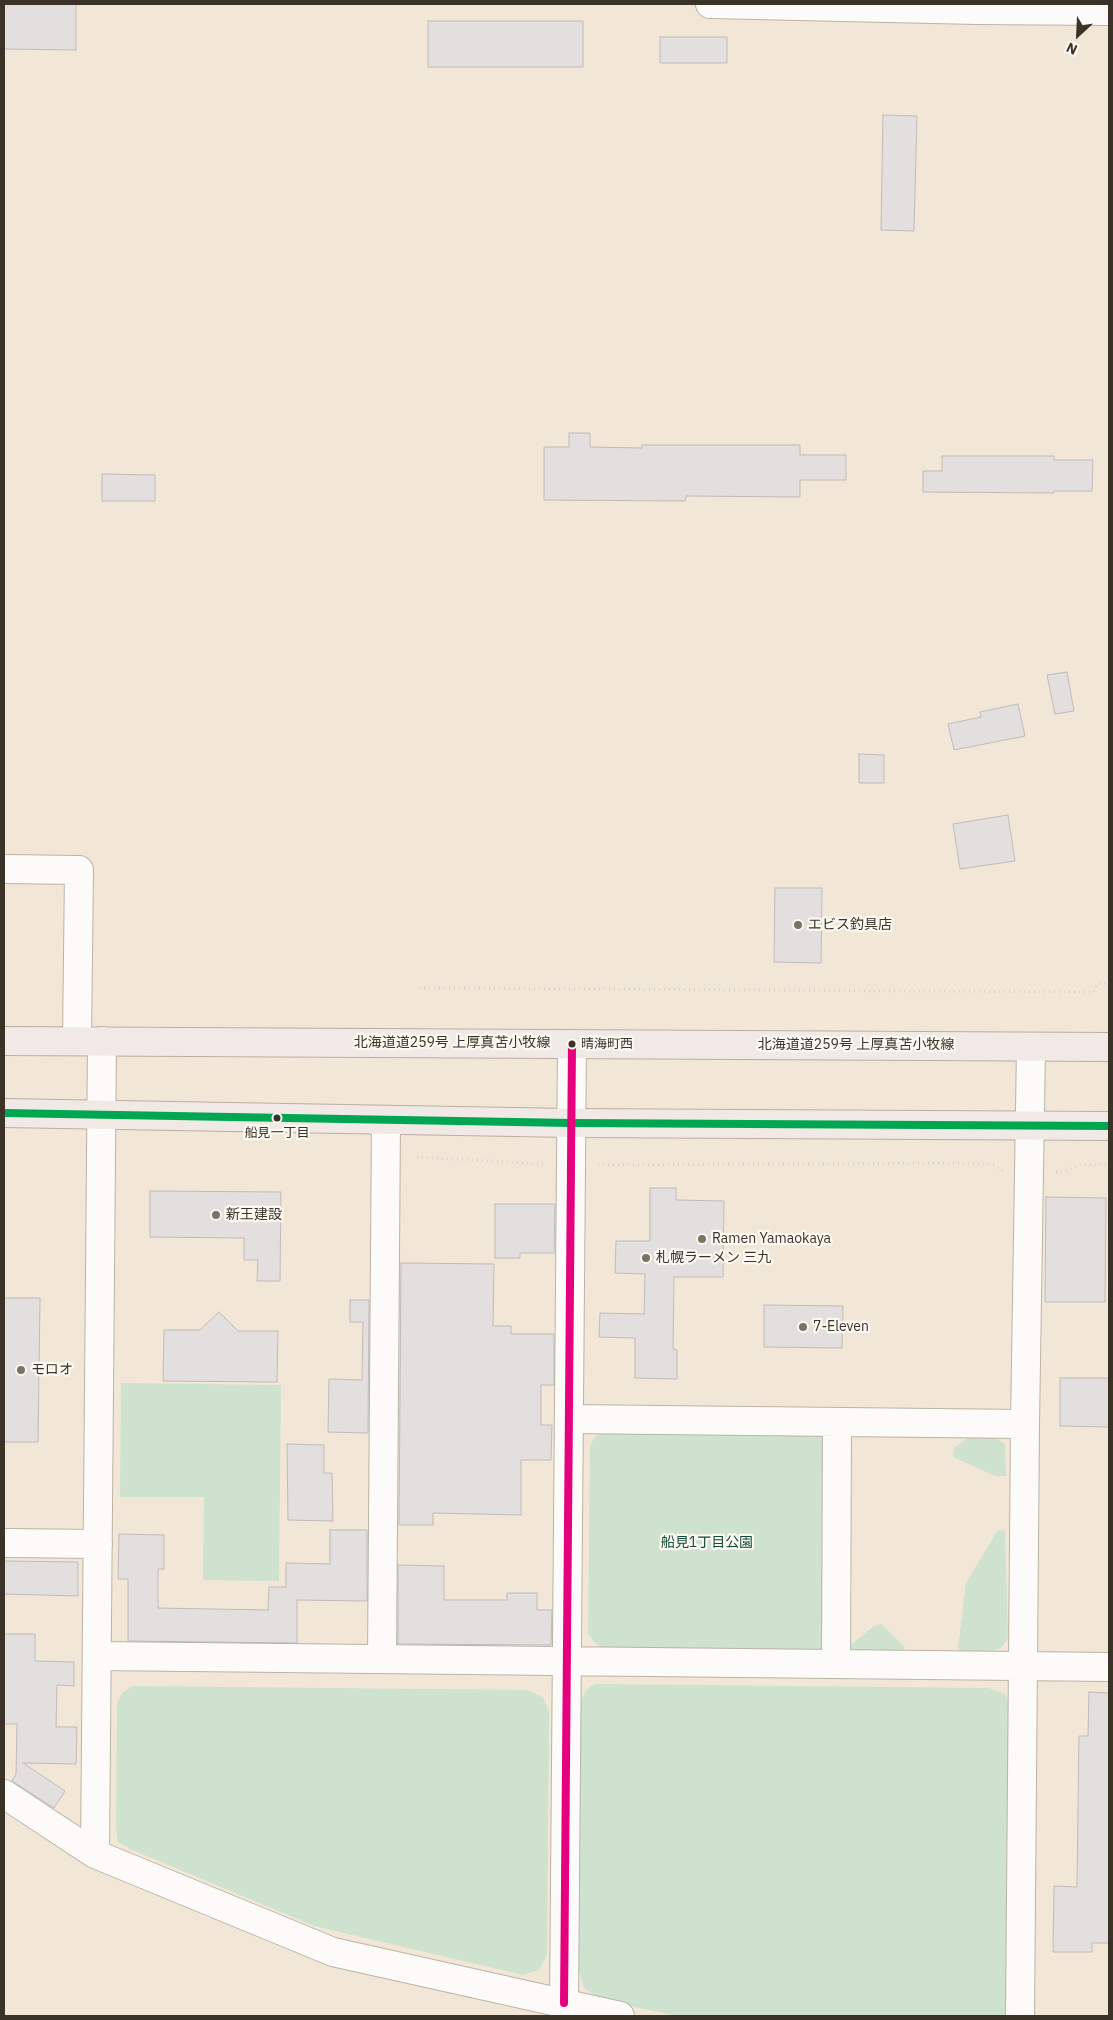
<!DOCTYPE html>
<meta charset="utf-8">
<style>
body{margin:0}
#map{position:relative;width:1113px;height:2020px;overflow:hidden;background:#f2e7d7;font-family:"IBM Plex Sans",sans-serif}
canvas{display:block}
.frame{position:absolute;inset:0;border:5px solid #3b3328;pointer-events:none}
.north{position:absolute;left:1053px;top:10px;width:50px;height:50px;-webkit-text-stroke:4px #fcf8f2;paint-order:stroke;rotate:205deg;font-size:14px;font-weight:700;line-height:20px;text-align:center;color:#3b3328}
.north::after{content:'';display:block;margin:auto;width:18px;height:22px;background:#3b3328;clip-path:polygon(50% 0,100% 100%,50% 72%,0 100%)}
</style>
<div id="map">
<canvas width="1113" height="2020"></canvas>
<div class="frame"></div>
<div class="north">N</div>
</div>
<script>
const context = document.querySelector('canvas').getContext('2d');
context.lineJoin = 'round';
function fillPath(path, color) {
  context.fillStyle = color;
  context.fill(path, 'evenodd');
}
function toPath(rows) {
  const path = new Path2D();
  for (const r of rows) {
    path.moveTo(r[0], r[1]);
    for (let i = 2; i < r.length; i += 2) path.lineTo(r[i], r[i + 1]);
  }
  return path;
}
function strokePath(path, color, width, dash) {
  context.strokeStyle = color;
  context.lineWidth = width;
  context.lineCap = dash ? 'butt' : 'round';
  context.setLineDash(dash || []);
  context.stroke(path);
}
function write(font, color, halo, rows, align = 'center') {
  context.font = font + ' "IBM Plex Sans","Noto Sans JP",sans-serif';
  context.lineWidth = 4.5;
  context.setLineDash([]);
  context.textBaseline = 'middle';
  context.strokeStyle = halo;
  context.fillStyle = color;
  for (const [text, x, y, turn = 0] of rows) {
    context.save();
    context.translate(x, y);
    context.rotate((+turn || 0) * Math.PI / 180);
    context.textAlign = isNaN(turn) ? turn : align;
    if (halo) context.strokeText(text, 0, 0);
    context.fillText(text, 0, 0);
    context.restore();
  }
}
fillPath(toPath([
 [121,1383,281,1385,279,1581,203,1580,204,1497,120,1497],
 [603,1433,825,1435,823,1653,606,1650,595,1643,588,1634,590,1447,594,1437],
 [969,1437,994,1437,1005,1444,1006,1476,995,1476,953,1457,954,1448],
 [998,1530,1005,1531,1008,1638,1001,1648,984,1653,964,1654,958,1648,966,1583],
 [881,1624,905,1647,899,1654,858,1655,851,1650,852,1644,874,1626],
 [595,1684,989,1688,1005,1694,1010,1707,1007,2016,677,2016,601,2000,584,1988,579,1971,581,1700,586,1690],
 [133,1686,527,1690,543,1697,549,1711,547,1955,539,1970,523,1975,314,1926,130,1849,118,1842,116,1828,117,1703,123,1692]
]), '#cfe1cf');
const building = toPath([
 [4,4,76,4,76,50,4,49,4,4],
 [428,21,583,21,583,67,428,67,428,21],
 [660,37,727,37,727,63,660,63,660,37],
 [883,115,917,116,914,231,881,230,883,115],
 [569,433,590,433,590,447,642,448,642,445,800,445,800,455,846,455,846,480,800,480,800,497,686,496,685,501,544,500,544,447,569,447,569,433],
 [942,456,1054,456,1054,460,1093,460,1092,491,1054,491,1054,493,923,492,923,471,942,471,942,456],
 [102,474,155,475,155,501,102,501,102,474],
 [1067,672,1074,711,1055,714,1047,675,1067,672],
 [1018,704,1025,736,954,750,948,724,981,717,980,712,1018,704],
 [859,754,884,755,884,783,859,783,859,754],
 [1008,815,1015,861,960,869,953,824,1008,815],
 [775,888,822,888,821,963,774,962,775,888],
 [650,1188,676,1188,676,1200,724,1201,723,1277,674,1277,673,1349,677,1350,677,1379,635,1378,635,1338,599,1337,600,1313,644,1314,645,1274,615,1273,616,1241,650,1241,650,1188],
 [150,1191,281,1192,280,1281,257,1281,258,1260,244,1260,244,1238,150,1237,150,1191],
 [1046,1197,1106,1198,1105,1302,1045,1302,1046,1197],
 [495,1204,555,1204,554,1253,520,1253,520,1258,495,1258,495,1204],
 [401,1263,494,1264,493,1326,511,1326,511,1334,554,1334,554,1385,541,1385,541,1425,552,1425,551,1460,521,1460,521,1515,433,1513,433,1525,399,1525,401,1263],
 [4,1298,40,1298,38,1442,4,1442,4,1298],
 [350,1300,369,1300,368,1433,328,1432,329,1379,362,1380,363,1322,350,1322,350,1300],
 [764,1305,843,1306,842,1348,764,1347,764,1305],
 [219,1312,238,1331,278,1331,277,1382,163,1381,164,1330,200,1330,219,1312],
 [1060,1378,1109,1378,1109,1427,1060,1426,1060,1378],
 [287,1444,324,1445,324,1473,332,1473,333,1521,288,1520,287,1444],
 [330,1530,367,1530,367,1601,297,1600,297,1643,128,1641,128,1579,118,1579,119,1534,164,1535,164,1569,158,1569,158,1608,268,1610,269,1587,286,1587,286,1563,330,1564,330,1530],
 [4,1561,78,1562,78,1596,4,1594,4,1561],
 [398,1565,444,1566,444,1600,507,1600,507,1593,537,1593,537,1610,552,1610,551,1645,398,1644,398,1565],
 [4,1634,35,1634,35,1661,74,1662,74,1686,57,1685,56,1727,77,1727,76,1764,23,1763,65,1791,54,1808,12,1781,16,1774,17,1724,4,1724,4,1634],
 [1089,1692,1109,1693,1109,1943,1092,1943,1092,1952,1053,1952,1054,1886,1077,1887,1079,1736,1088,1736,1089,1692]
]);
fillPath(building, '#e3dfdf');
strokePath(building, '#bfbab9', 1);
const minor = toPath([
 [710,4,977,10],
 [977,4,977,10,1109,11],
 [4,869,79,870,77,1041],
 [569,1419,1025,1424],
 [4,1543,98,1544],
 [97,1656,1109,1667],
 [382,1659,386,1120],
 [836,1664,837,1422],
 [4,1794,95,1854,333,1952,620,2016],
 [95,1854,102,1041],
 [564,2003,572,1044],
 [1020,2016,1025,1424,1031,1047]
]);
const major = toPath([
 [4,1041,1109,1047],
 [4,1113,571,1123,1109,1126]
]);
strokePath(minor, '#bbb3a7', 30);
strokePath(major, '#bcada3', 30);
strokePath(toPath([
 [419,988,1093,992,1099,983,1109,984],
 [417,1157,545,1164],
 [598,1165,964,1163,993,1165,1003,1171],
 [1056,1172,1062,1172,1080,1165,1109,1165]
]), '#d8d5d1', 3, [1, 4]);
strokePath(minor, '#fdfbf9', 28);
strokePath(major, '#f0e9e5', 28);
strokePath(toPath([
 [4,1113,571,1123,1109,1126]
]), '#00a651', 8);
strokePath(toPath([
 [564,2003,572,1044]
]), '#e5007d', 8);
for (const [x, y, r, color] of [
 [798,925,5,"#7b7265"],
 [572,1044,4.5,"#3b3328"],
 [277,1118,4.5,"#3b3328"],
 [216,1215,5,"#7b7265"],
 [702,1239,5,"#7b7265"],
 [646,1258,5,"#7b7265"],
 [803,1327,5,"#7b7265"],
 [21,1370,5,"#7b7265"]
]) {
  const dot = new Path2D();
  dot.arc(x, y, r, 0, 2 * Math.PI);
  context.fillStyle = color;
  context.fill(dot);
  strokePath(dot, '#fcf8f2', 2);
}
write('13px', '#3b3328', '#fcf8f2', [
 ["晴海町西",581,1044],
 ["船見一丁目",277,1133,"center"]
], 'left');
write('14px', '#3b3328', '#fcf8f2', [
 ["エビス釣具店",808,925],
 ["新王建設",226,1215],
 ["Ramen Yamaokaya",712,1239],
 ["札幌ラーメン 三九",656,1258],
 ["7-Eleven",813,1327],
 ["モロオ",31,1370]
], 'left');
write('14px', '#3b3328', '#fcf8f2', [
 ["北海道道259号 上厚真苫小牧線",452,1043],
 ["北海道道259号 上厚真苫小牧線",856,1045]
]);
write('14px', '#114a35', '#fcf8f2', [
 ["船見1丁目公園",707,1543]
]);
</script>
